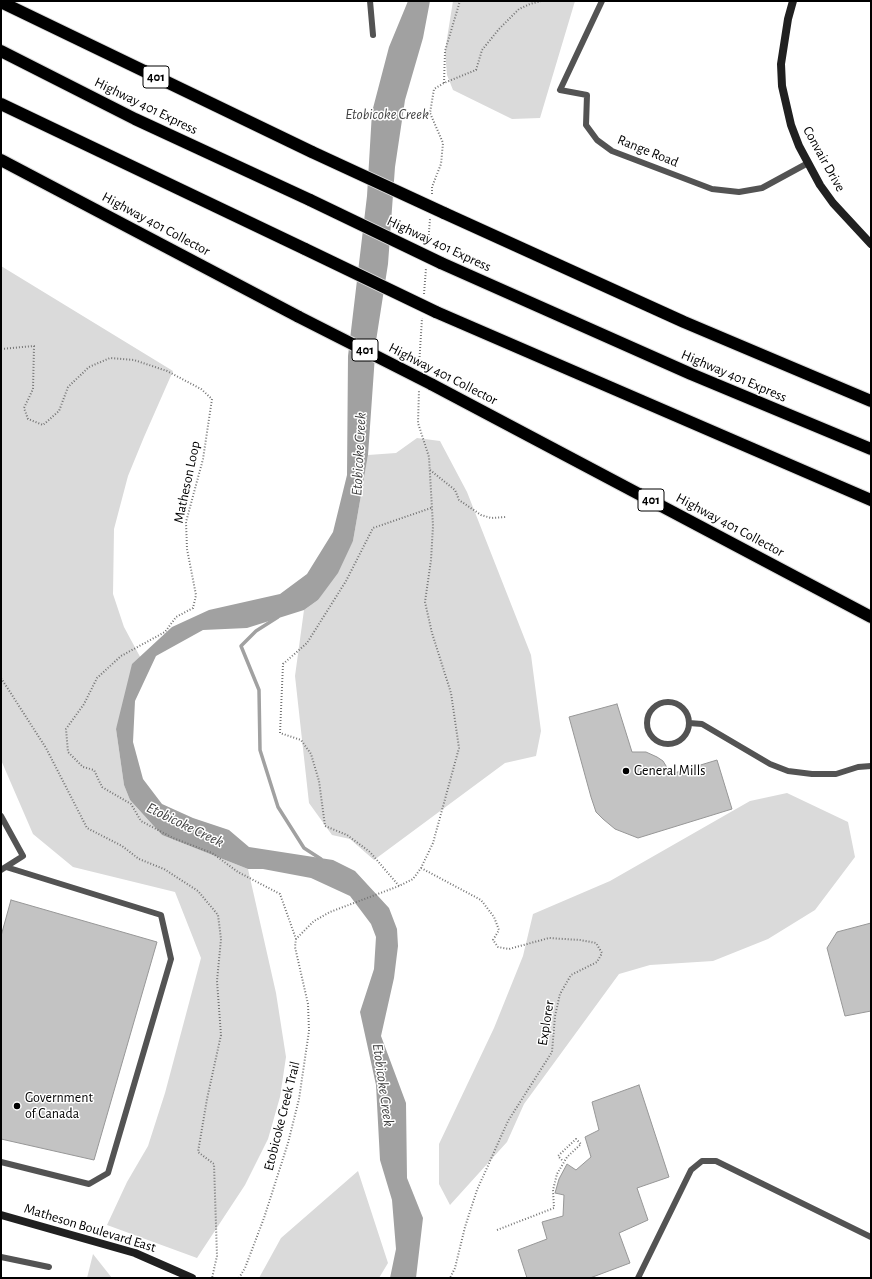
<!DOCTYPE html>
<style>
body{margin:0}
#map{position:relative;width:872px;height:1279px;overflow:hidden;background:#fff;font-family:"Alegreya Sans",sans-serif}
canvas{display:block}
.frame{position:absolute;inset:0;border:2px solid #000;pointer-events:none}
</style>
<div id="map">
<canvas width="872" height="1279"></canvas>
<div class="frame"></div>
</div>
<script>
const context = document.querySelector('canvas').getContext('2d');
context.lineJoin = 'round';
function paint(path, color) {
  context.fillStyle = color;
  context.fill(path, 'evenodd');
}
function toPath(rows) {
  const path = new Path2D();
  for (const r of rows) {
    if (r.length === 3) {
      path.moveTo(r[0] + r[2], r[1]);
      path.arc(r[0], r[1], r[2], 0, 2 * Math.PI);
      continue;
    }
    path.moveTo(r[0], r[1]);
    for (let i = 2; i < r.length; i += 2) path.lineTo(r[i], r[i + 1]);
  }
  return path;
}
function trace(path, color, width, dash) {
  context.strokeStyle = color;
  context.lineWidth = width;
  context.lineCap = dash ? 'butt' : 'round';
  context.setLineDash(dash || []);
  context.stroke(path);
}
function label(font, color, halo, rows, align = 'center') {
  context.font = font + ' "Alegreya Sans",sans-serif';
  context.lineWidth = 3;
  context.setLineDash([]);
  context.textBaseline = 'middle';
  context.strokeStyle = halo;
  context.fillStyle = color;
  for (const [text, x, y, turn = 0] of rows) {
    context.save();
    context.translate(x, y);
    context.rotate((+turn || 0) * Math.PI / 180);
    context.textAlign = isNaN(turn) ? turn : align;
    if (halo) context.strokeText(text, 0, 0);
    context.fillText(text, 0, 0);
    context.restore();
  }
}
const green = toPath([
 [453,1,575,1,540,118,512,119,453,90,447,75,445,51],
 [1,266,173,371,144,437,128,476,114,529,113,594,124,627,145,666,116,729,124,785,130,800,162,835,248,869,276,993,286,1057,280,1097,268,1139,245,1185,197,1258,107,1225,127,1182,148,1146,165,1093,201,958,175,892,73,867,33,834,1,760],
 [417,438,440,441,467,492,531,655,541,731,536,756,505,763,374,860,350,839,332,835,309,803,295,676,304,610,318,600,353,541,368,455,396,453],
 [787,793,848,822,855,857,815,910,768,939,713,961,650,965,619,974,524,1104,507,1142,450,1205,439,1184,439,1144,494,1028,523,956,533,914,610,881,750,801],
 [358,1171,388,1263,379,1278,259,1278,281,1238],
 [93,1254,112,1278,87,1278]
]);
const water = toPath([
 [408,1,430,1,423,38,405,100,395,167,388,264,376,341,368,455,353,541,338,573,318,600,304,610,247,628,203,630,156,656,135,701,133,742,143,779,162,804,193,818,229,830,249,847,333,860,355,871,389,908,397,929,398,946,394,978,381,1036,406,1103,407,1178,423,1218,416,1278,390,1278,396,1249,392,1200,380,1160,376,1085,360,1012,374,969,376,937,371,924,350,896,311,878,263,869,248,869,162,835,130,800,124,785,116,729,132,664,172,627,209,610,280,594,307,574,333,532,347,475,348,356,367,196,372,112,389,47]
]);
const stream = toPath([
 [278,617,256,631,241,646,259,690,260,750,278,807,304,848,321,859]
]);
const building = toPath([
 [617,704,632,752,646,752,657,757,663,761,671,774,717,760,732,809,638,838,615,829,603,819,596,812,591,797,569,717,617,704],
 [11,900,157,942,94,1160,1,1139,1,936,11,900],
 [871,923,871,1011,845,1016,827,948,837,932,871,923],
 [639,1085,669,1177,637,1188,648,1220,619,1233,630,1263,590,1278,527,1278,518,1250,547,1239,542,1222,563,1216,564,1195,555,1193,559,1179,567,1164,576,1170,591,1157,585,1137,599,1130,592,1102,639,1085]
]);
const path = toPath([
 [444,83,445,51,460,1],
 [432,194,432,187,441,164,443,143,430,113,434,89,444,83,476,70,482,50,499,29,519,9,530,4,541,1],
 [428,244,430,219],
 [424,294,426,268],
 [1,349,34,346,33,389,24,408,28,419,43,425,59,411,68,387,89,367,110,358,134,360,167,371,201,389,212,399,203,459,186,522,187,549,196,595,193,608,176,617,165,632,121,656,97,678,84,704,66,729,68,752,83,767,94,770,102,787,131,804,141,821,173,838,212,853,238,872,280,894,296,939],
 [419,366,422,318],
 [430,470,455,490,459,500,481,515,491,518,506,517],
 [1,678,46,748,87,828,122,846,139,859,164,869,198,891,218,915,221,939,217,981,221,1035,207,1099,198,1152,214,1164,217,1256,212,1278],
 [421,868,481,900,494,917,499,930,493,940,498,947,509,949,549,938,580,940,596,943,602,953,597,962,571,975,560,994,555,1016,552,1052,508,1121,477,1190,465,1227,455,1268,450,1278],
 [399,886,370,852,347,835,325,826,319,781,311,754,301,740,280,733,283,664,307,643,346,581,373,528,431,508],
 [497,1230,554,1208,553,1190,557,1174,567,1157,581,1144,576,1139,558,1156,563,1161],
 [239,1278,245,1268,264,1218,288,1143,299,1099,309,1031,308,1004,295,947,296,939,314,921,330,912,399,886,413,879,421,868,433,843,459,748,451,693,432,633,425,602,431,560,433,526,429,457,418,423,419,390]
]);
const lane = toPath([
 [370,1,373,35],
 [602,1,560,90,587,95,586,125,597,140,612,151,712,189,739,192,762,188,808,163],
 [668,723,21],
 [689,723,702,724,770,764,788,771,812,774,836,774,858,767,871,766],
 [1,816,23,856,1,870],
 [1,1162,89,1184,108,1173,171,959,161,915,6,867],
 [1,1257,49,1267],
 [638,1278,691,1170,702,1161,716,1161,871,1237]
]);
const secondary = toPath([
 [793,1,788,19,781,64,782,86,791,125,799,146,820,185,833,203,871,244],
 [1,1215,135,1253,192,1278]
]);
const highway = toPath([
 [1,2,312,152],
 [1,51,135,119,310,200],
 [1,104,305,249],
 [1,160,299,317],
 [444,213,684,322,871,401],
 [441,263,691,374,871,449],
 [436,312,871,500],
 [431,384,871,617]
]);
const highwayBridge = toPath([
 [312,152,444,213],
 [310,200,441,263],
 [305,249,436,312],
 [299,317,431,384]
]);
const markers = [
 [626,771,4,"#000"],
 [17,1106,4,"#000"]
];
const shields = [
 [156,77,26],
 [365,350,26],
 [651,500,26]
];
const shieldNames = [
 ["401",156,77],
 ["401",365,350],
 ["401",651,500]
];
const streetNames = [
 ["Highway 401 Express",146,106,26],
 ["Range Road",648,151,22],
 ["Convair Drive",824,159,61],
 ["Highway 401 Collector",156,224,28],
 ["Highway 401 Express",439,244,25],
 ["Highway 401 Collector",443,374,27],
 ["Highway 401 Express",734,376,23],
 ["Matheson Loop",187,482,-78],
 ["Highway 401 Collector",730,525,28],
 ["Explorer",546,1023,-81],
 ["Etobicoke Creek Trail",282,1116,-76],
 ["Matheson Boulevard East",90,1228,17]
];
const poiNames = [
 ["General Mills",634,771],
 ["Government",25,1098],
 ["of Canada",25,1114]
];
const waterNames = [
 ["Etobicoke Creek",387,114],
 ["Etobicoke Creek",359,454,-87],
 ["Etobicoke Creek",185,825,26],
 ["Etobicoke Creek",383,1085,82]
];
paint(green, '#dadada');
paint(water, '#a1a1a1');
trace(stream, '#a1a1a1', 3.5);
paint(building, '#c3c3c3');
trace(building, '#979797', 1);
trace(highway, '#dbdbdb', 14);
trace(path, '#757575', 2, [1, 2]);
trace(lane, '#535353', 6);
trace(secondary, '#202020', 8);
trace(highway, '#000', 12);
trace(highwayBridge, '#dbdbdb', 14, []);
trace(highwayBridge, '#000', 12);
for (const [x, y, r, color] of markers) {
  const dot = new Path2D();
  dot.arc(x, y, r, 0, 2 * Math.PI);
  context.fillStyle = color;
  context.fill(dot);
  trace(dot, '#fff', 1.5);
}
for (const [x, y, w] of shields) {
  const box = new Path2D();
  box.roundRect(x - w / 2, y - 11, w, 22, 3);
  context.fillStyle = '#fff';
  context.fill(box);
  trace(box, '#000', 1);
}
label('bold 13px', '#000', null, shieldNames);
label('14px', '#000', '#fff', streetNames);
label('14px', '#000', '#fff', poiNames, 'left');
label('italic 15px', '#424242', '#fff', waterNames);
</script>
